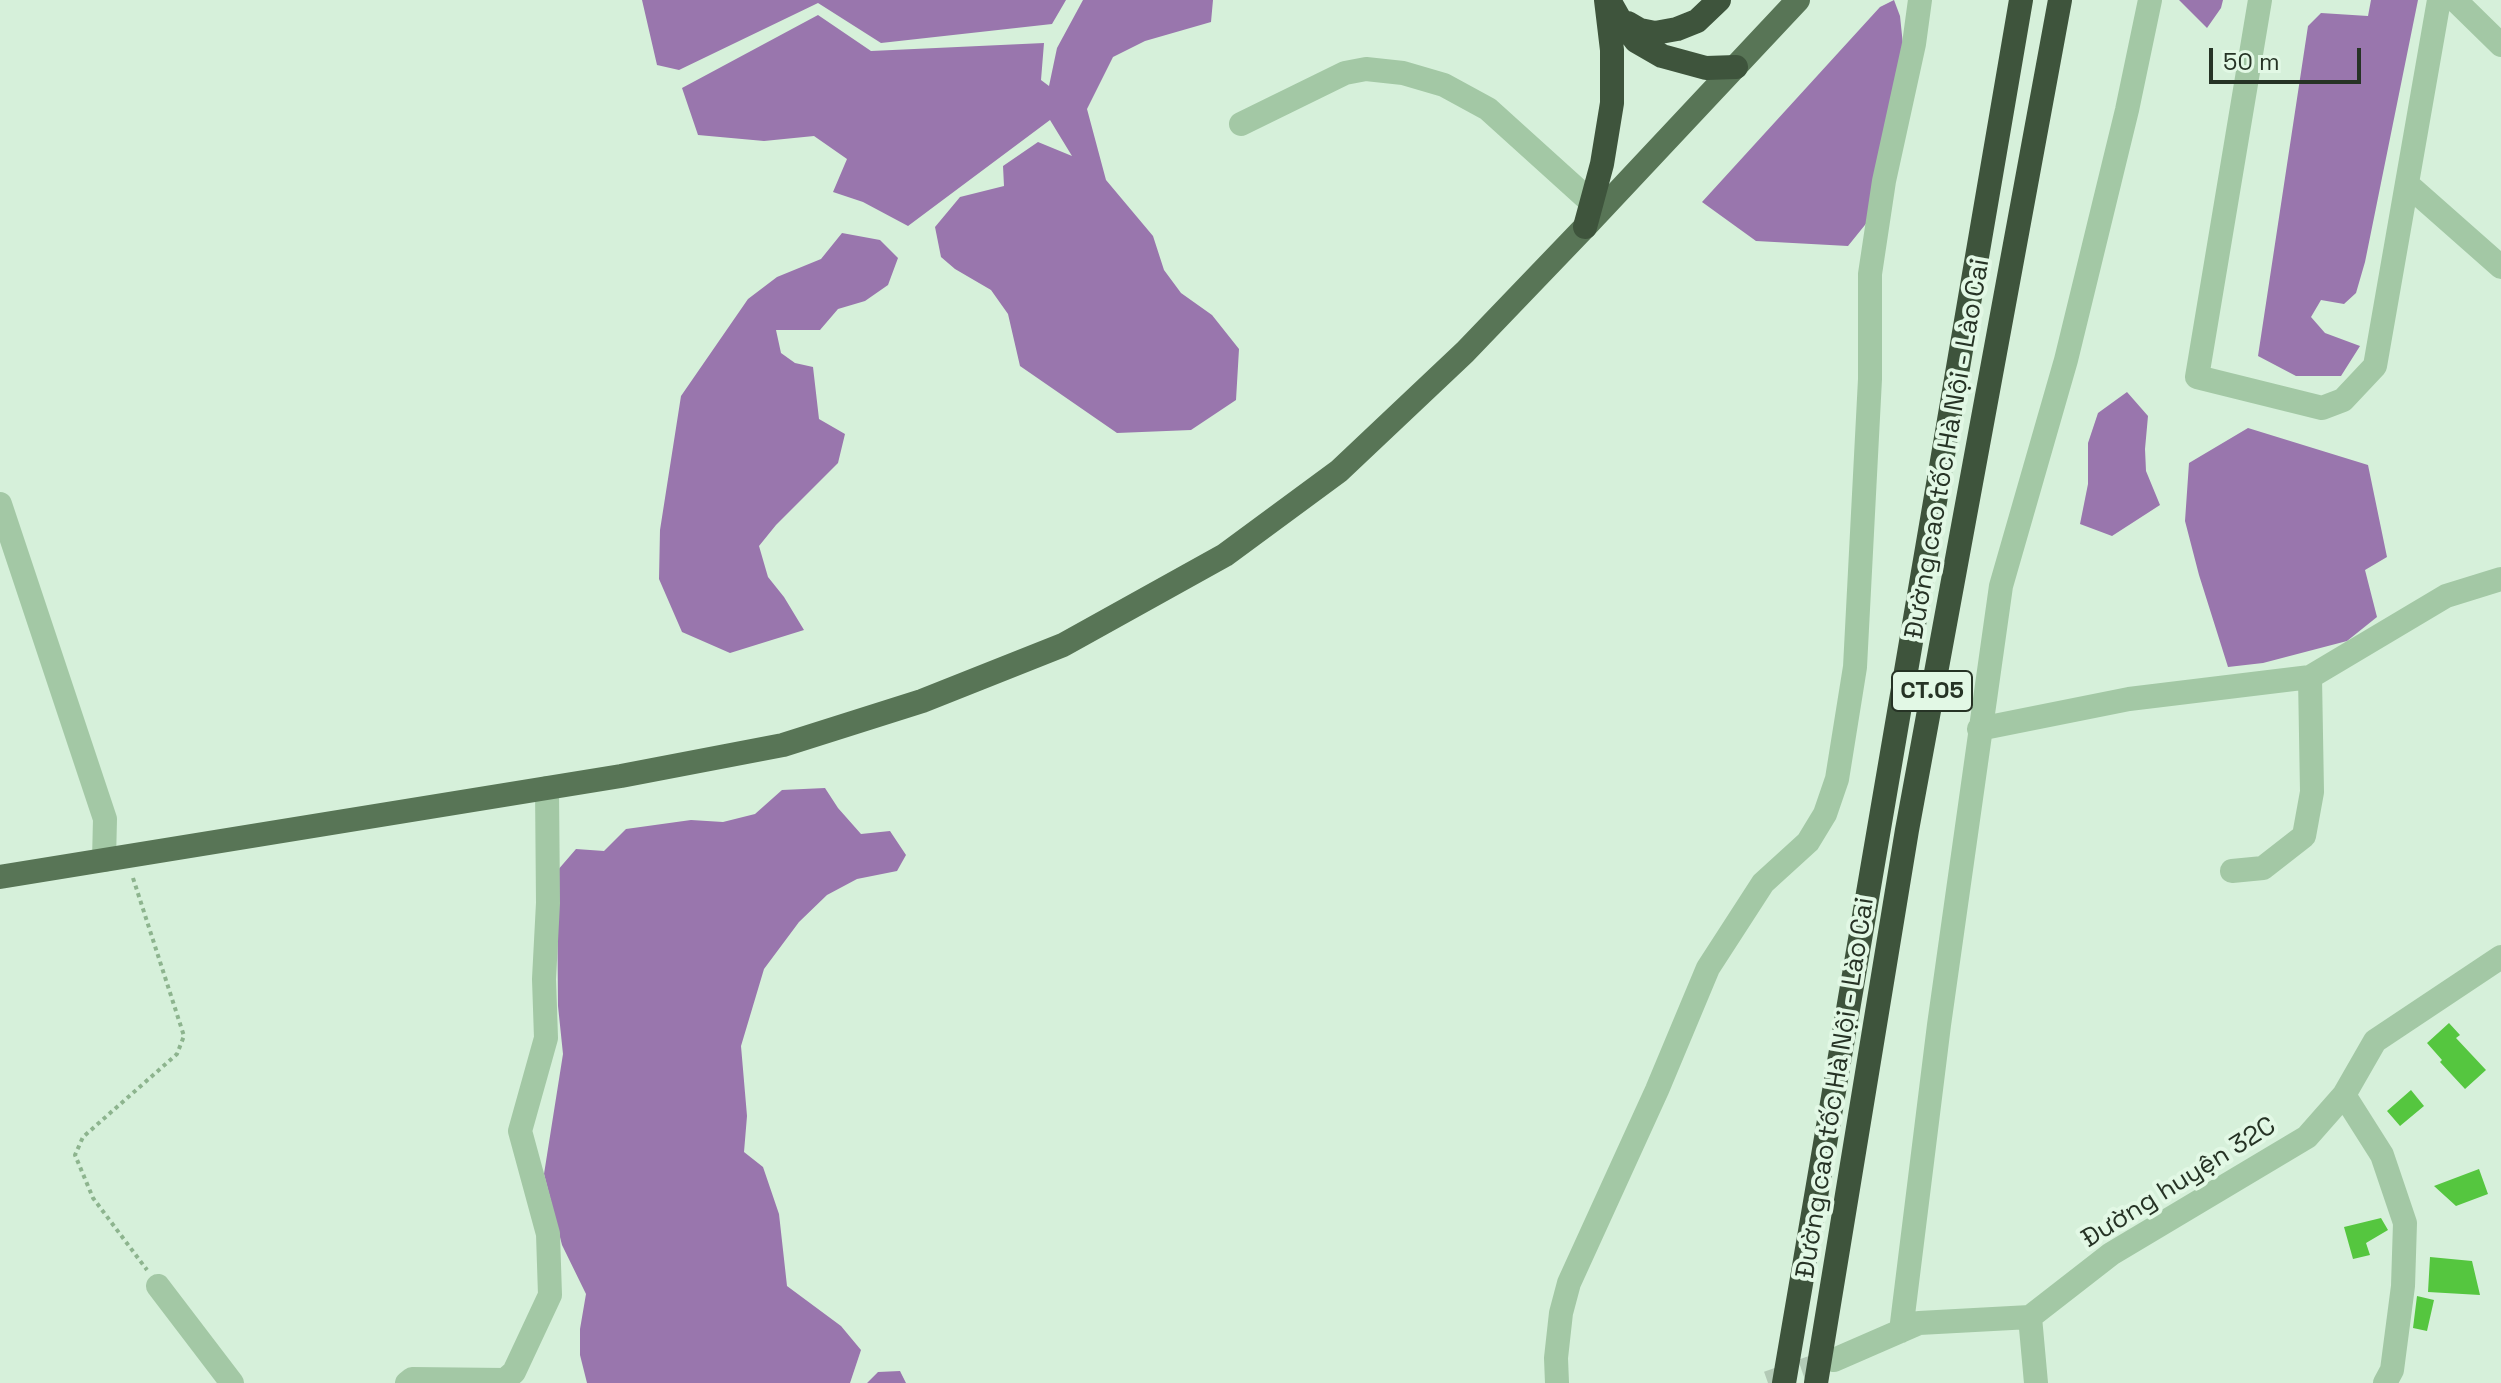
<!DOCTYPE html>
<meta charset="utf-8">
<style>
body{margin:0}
#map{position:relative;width:2501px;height:1383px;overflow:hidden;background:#d6f0da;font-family:"Space Grotesk",sans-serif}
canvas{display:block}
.scale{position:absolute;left:2209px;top:48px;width:152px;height:36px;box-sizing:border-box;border:4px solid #263325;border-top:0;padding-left:10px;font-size:24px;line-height:28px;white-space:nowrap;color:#263325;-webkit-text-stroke:6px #e2f8e5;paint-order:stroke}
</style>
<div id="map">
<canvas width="2501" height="1383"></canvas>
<div class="scale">50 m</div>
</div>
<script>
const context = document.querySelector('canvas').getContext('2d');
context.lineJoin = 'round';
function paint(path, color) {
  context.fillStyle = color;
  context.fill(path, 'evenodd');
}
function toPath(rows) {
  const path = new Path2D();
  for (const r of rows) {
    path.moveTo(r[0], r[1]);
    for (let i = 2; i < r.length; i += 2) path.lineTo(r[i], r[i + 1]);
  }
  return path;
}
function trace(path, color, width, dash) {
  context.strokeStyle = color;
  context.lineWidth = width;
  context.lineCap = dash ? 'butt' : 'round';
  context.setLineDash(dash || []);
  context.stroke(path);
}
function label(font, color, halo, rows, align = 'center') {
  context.font = font + ' "Space Grotesk",sans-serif';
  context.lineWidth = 8;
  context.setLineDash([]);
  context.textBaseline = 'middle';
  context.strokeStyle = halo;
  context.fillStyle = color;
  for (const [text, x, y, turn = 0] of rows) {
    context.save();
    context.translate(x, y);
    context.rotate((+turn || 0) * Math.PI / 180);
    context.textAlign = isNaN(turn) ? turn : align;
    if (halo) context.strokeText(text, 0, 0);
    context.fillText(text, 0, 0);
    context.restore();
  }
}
const water = toPath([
 [642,0,1066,0,1052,24,881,43,818,3,679,70,657,65],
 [1083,0,1213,0,1211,22,1145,41,1113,57,1087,109,1106,180,1153,236,1164,270,1181,293,1212,315,1239,349,1236,400,1191,430,1117,433,1020,366,1008,314,991,290,955,269,941,257,935,227,960,197,1004,186,1003,166,1038,142,1072,156,1050,120,908,226,863,202,833,192,847,159,814,136,764,141,698,135,682,88,818,15,871,51,1044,43,1041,80,1049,86,1057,48],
 [1894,0,1900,16,1903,45,1873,215,1848,246,1756,241,1702,202,1880,7],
 [2179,0,2223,0,2221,8,2207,28],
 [2371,0,2418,0,2365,262,2356,293,2344,304,2321,300,2311,317,2325,333,2360,346,2341,376,2296,376,2258,356,2308,26,2321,13,2368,16],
 [842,233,880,240,898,258,888,285,865,301,838,309,820,330,776,330,781,353,795,363,813,367,819,419,845,434,838,463,776,525,759,546,768,577,784,597,804,630,730,653,682,632,659,579,660,530,681,396,748,299,777,277,821,259],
 [2127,392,2148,416,2145,449,2146,471,2160,505,2112,536,2080,524,2088,484,2088,443,2098,413],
 [2248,428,2368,465,2387,557,2365,570,2377,617,2347,641,2263,663,2228,667,2199,575,2185,521,2189,463],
 [825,788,838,808,861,834,890,831,906,855,897,871,857,879,827,895,799,922,764,969,741,1046,747,1116,744,1152,763,1167,779,1214,787,1286,841,1326,861,1350,850,1383,587,1383,580,1355,580,1329,586,1294,562,1245,544,1174,563,1054,558,1006,557,871,576,849,604,851,626,829,691,820,723,822,755,814,782,790],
 [900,1371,906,1383,867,1383,878,1372]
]);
const building = toPath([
 [2449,1023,2460,1035,2456,1038,2486,1070,2465,1089,2440,1062,2442,1060,2427,1043],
 [2411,1090,2424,1106,2400,1126,2387,1111],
 [2479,1169,2488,1194,2456,1206,2434,1186],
 [2381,1218,2388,1230,2366,1243,2370,1255,2353,1259,2344,1227],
 [2430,1257,2472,1261,2480,1295,2428,1292],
 [2417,1296,2434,1300,2427,1331,2413,1328]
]);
const minorTunnel = toPath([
 [1768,1383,1834,1360]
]);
const path = toPath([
 [133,878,184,1036,177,1054,83,1137,75,1155,93,1198,147,1270]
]);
const minor = toPath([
 [2260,0,2197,377,2322,408,2343,400,2375,366,2439,0],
 [2455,0,2501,45],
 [1241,124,1345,73,1366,69,1403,73,1444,85,1488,109,1592,203],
 [2407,184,2501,267],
 [0,504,105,819,104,860],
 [1979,729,2129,699,2310,677,2446,596,2501,579],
 [2232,871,2263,868,2304,836,2312,792,2310,677],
 [2344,1095,2382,1155,2405,1223,2403,1286,2392,1370,2385,1383],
 [158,1286,232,1383],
 [2030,1317,2036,1383],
 [1901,1331,1939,1025,2001,586,2066,360,2127,110,2150,0],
 [1834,1360,1919,1323,2030,1317,2111,1254,2307,1137,2344,1095,2375,1041,2501,957],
 [407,1383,412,1379,505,1380,514,1372,550,1295,548,1234,520,1131,546,1038,544,979,548,903,547,788],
 [1557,1383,1556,1358,1561,1313,1569,1283,1657,1090,1708,968,1763,883,1808,842,1825,814,1837,779,1855,667,1870,379,1870,274,1884,181,1914,44,1920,0]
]);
const major = toPath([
 [0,877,621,776,783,745,922,701,1063,645,1225,555,1339,471,1465,352,1585,227,1798,0]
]);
const highway = toPath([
 [1610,2,1619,18,1636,41,1662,56,1706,68,1736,67],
 [1628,23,1640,30,1655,33,1677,29,1697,21,1719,0],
 [1585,227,1602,164,1612,103,1612,50,1606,0],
 [1784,1383,2021,0],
 [1816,1383,1907,830,2060,0]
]);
const shields = [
 [1932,691,80]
];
const shieldNames = [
 ["CT.05",1932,691]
];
const streetNames = [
 ["Đường cao tốc Hà Nội - Lào Cai",1948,449,-80],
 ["Đường cao tốc Hà Nội - Lào Cai",1836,1088,-81],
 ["Đường huyện 32C",2179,1183,-32]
];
paint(water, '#9976ad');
paint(building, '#55c63f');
trace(minorTunnel, '#b3cab6', 24, [24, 12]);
trace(path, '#8db48e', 4, [4, 4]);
trace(minor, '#a3c8a5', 24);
trace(major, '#587556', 24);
trace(highway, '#3e543c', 24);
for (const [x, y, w] of shields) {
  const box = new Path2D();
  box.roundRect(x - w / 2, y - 20, w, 40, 6);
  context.fillStyle = '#e2f8e5';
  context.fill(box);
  trace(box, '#263325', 2);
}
label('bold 24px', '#263325', null, shieldNames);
label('26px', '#263325', '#e2f8e5', streetNames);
</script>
